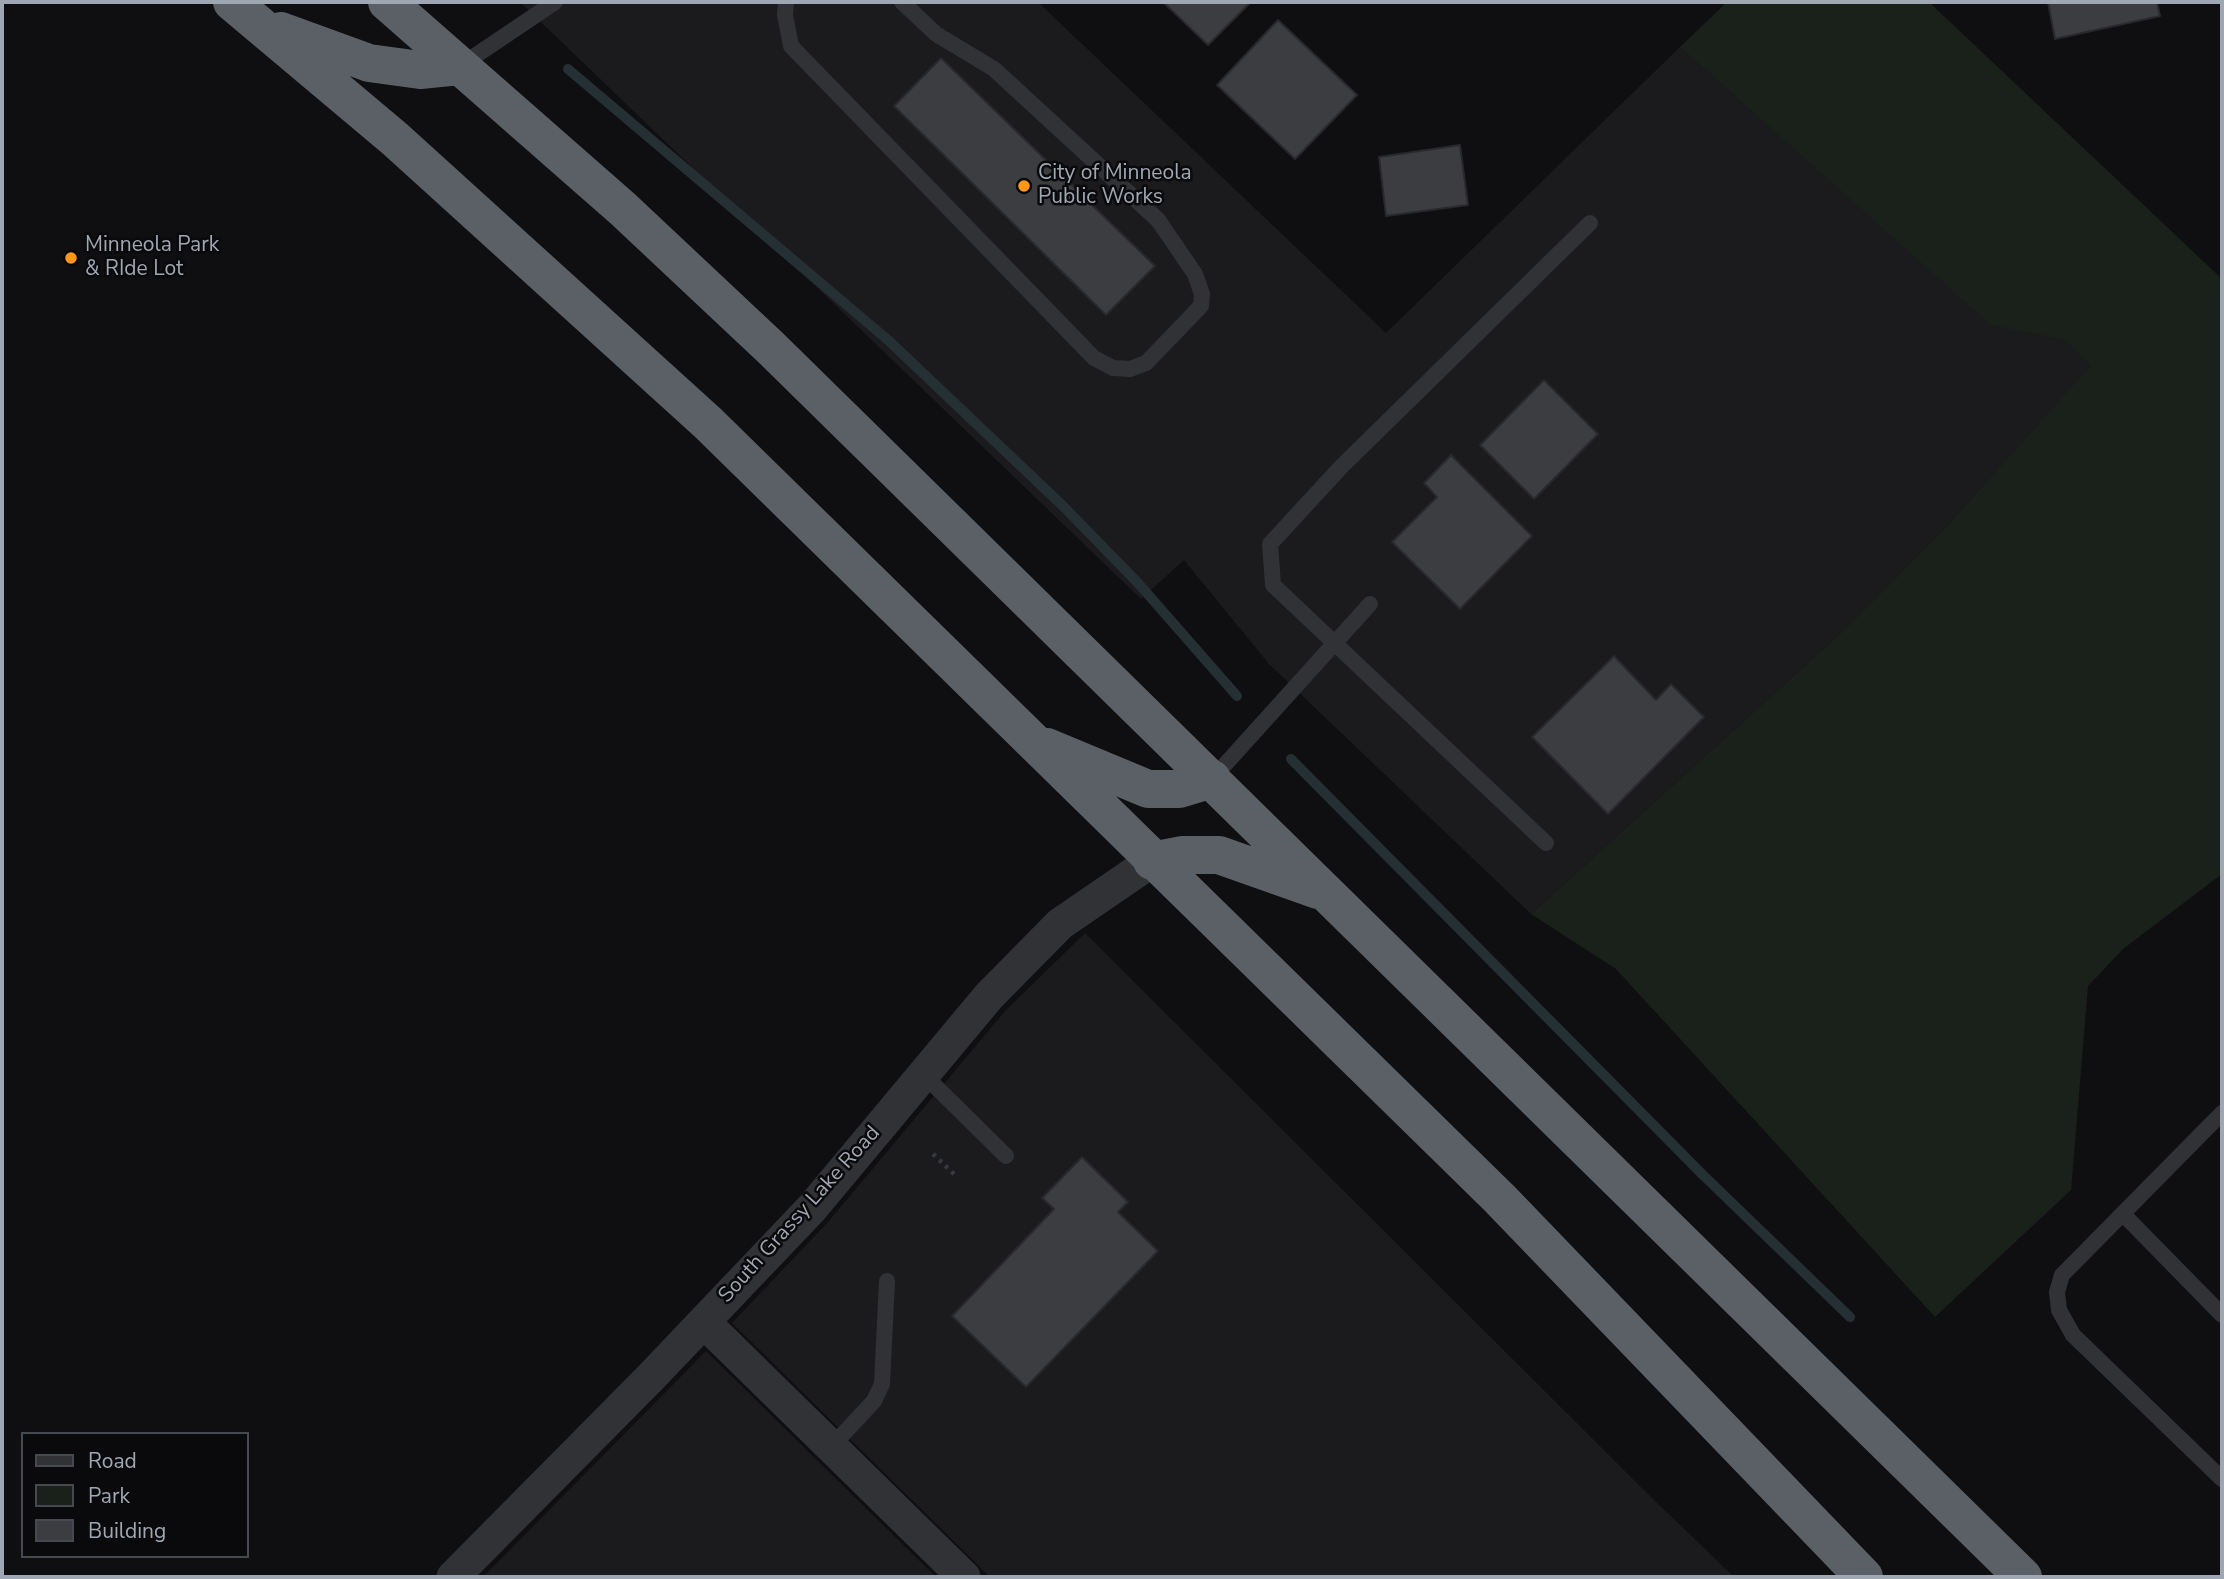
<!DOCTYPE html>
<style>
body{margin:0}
#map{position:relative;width:2224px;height:1579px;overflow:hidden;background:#0f0f11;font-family:"Nunito Sans",sans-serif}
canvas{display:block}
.frame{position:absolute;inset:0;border:4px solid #9fa7b3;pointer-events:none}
.legend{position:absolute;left:21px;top:1432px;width:228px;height:126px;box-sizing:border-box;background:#0a0a0c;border:2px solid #46494f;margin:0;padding:9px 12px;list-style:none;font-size:21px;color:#9fa7b3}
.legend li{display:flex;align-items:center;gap:14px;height:35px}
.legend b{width:35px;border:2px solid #46494f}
</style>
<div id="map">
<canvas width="2224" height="1579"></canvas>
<div class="frame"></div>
<ul class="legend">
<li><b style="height:9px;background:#303236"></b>Road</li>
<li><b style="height:19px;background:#19211a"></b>Park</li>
<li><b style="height:19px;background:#3b3d41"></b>Building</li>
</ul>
</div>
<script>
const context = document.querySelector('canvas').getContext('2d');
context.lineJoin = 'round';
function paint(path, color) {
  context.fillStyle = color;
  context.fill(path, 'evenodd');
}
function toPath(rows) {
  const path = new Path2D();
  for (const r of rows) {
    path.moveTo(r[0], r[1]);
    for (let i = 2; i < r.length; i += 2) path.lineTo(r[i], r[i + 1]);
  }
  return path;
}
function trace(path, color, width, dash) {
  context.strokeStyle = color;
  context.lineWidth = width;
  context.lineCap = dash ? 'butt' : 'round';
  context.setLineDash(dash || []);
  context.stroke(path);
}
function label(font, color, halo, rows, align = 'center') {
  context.font = font + ' "Nunito Sans",sans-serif';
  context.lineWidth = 5;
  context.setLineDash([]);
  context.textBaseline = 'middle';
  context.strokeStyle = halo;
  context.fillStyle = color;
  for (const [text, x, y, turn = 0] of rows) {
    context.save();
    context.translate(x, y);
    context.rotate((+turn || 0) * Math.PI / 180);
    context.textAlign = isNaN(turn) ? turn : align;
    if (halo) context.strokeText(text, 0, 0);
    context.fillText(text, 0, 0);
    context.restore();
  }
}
const built = toPath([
 [520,2,1038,2,1386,333,1680,47,1991,324,2064,340,2092,366,1946,527,1844,630,1531,914,1269,664,1184,560,1141,599],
 [1085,933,1653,1499,1734,1577,990,1577,732,1323,828,1222,1005,1011],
 [706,1351,936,1577,483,1577]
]);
const green = toPath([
 [1727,2,1929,2,2222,279,2222,874,2123,949,2088,986,2071,1190,1935,1317,1616,969,1531,914,1844,630,1946,527,2091,366,2064,340,1991,325,1680,47]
]);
const stream = toPath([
 [568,69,888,340,1063,506,1138,583,1237,696],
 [1291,759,1703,1175,1850,1317]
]);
const building = toPath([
 [1163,2,1251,2,1208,45,1163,2],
 [2048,2,2157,2,2160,16,2055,39,2048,2],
 [1278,20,1357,95,1295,159,1217,85,1278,20],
 [941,58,1155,266,1106,315,894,106,941,58],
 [1460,145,1468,205,1386,216,1379,157,1460,145],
 [1544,380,1598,434,1534,499,1480,445,1544,380],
 [1451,455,1532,536,1460,609,1392,542,1437,497,1424,483,1451,455],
 [1614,656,1656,700,1671,684,1704,717,1608,814,1532,737,1614,656],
 [1082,1157,1128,1202,1118,1212,1158,1251,1026,1387,952,1316,1054,1209,1042,1198,1082,1157]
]);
const path = toPath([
 [933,1154,956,1176]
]);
const lane = toPath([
 [786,2,785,15,791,46,1094,358,1113,368,1130,369,1146,363,1201,306,1202,294,1195,274,1158,220,994,69,936,34,902,2],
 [460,66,555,2],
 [1212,779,1370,604],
 [1546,843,1273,585,1270,544,1341,467,1590,223],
 [924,1075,1006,1156],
 [2222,1113,2062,1275,2057,1292,2059,1310,2073,1335,2222,1479],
 [2123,1214,2222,1315],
 [831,1447,874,1401,882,1384,887,1281]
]);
const street = toPath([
 [704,1322,964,1577],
 [453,1577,652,1376,812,1208,989,996,1060,924,1152,861]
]);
const highway = toPath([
 [232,2,395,139,708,423,1500,1199,1864,1577],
 [387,2,623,209,771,348,2023,1577],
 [281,31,369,63,420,70,460,66],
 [1047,747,1148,789,1179,789,1212,779],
 [1152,861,1183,855,1219,855,1318,890]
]);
const markers = [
 [1024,186,7,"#ff9819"],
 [71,258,7,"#ff9819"]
];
const poiNames = [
 ["City of Minneola",1038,174],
 ["Public Works",1038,198],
 ["Minneola Park",85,246],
 ["& RIde Lot",85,270]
];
const streetNames = [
 ["South Grassy Lake Road",800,1215,-48]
];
paint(built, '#1b1b1e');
paint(green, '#19211a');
trace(stream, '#253035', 10);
paint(building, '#3b3d41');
trace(building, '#29292d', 2);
trace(path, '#36393d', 4.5, [3.5, 5]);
trace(lane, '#303236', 16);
trace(street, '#303236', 33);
trace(highway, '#5b6067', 38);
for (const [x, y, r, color] of markers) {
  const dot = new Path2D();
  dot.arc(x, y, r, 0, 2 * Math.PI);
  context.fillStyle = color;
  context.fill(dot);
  trace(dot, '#0a0a0c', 2.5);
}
label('21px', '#9fa7b3', '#0a0a0c', poiNames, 'left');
label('21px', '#9fa7b3', '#0a0a0c', streetNames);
</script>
